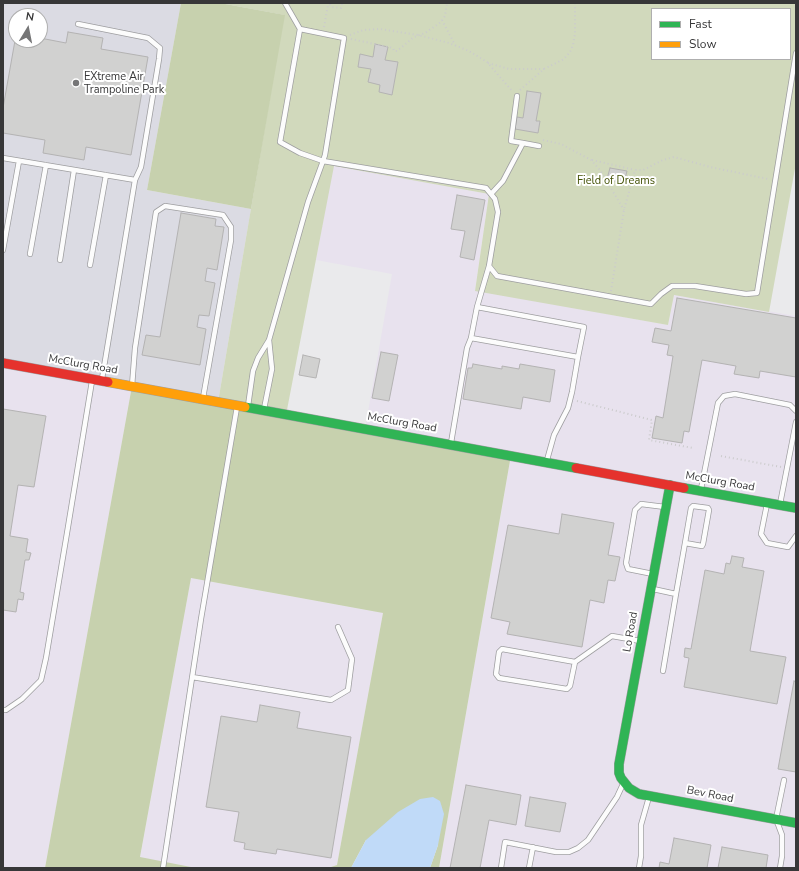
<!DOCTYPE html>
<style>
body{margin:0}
#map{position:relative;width:799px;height:871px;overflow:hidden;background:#eaeaec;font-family:"Nunito Sans",sans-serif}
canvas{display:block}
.frame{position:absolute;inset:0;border:4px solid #373738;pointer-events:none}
.legend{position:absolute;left:651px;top:8px;width:140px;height:52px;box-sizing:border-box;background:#fff;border:1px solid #afafaf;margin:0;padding:5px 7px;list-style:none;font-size:12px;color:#373738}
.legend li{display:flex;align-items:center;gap:8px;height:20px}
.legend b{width:20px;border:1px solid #afafaf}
.north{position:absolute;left:8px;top:8px;width:40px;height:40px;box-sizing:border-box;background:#fff;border:1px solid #afafaf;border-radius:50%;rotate:10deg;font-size:11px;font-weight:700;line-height:16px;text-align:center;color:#373738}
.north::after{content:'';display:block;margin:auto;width:14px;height:18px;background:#767677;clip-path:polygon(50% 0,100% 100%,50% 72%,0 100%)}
</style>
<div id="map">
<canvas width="799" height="871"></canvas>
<div class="frame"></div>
<ul class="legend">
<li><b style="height:5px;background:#30b455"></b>Fast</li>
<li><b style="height:5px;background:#ff9f0a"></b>Slow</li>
</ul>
<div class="north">N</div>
</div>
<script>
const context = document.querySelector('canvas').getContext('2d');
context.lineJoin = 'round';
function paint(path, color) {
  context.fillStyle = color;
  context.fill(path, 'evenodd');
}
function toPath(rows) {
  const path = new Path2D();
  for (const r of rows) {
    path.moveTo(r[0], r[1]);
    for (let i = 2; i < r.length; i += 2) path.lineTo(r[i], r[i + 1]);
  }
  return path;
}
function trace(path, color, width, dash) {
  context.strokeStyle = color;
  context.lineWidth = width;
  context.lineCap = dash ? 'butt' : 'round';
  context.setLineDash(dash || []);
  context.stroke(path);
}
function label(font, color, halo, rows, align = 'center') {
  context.font = font + ' "Nunito Sans",sans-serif';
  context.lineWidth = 4;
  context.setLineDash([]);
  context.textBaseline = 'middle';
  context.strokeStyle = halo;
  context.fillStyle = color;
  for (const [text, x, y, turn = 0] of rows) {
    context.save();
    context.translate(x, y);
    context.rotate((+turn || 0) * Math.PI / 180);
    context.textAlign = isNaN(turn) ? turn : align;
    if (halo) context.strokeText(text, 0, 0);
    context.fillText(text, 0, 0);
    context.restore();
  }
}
const built = toPath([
 [3,3,181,3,147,190,251,209,218,402,3,363],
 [16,16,40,16,40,40,16,40]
]);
const industrial = toPath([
 [333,165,489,194,475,290,668,325,674,295,796,316,796,868,439,868,511,456,365,429,392,274,316,260],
 [3,363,132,386,45,868,3,868],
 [191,578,383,613,337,865,328,868,196,868,140,858]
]);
const green = toPath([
 [220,3,796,3,796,163,769,312,674,295,668,325,475,291,489,194,334,166,286,415,218,402,284,15],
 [652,9,790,9,790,59,652,59]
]);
const forest = toPath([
 [181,3,220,3,285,15,251,209,147,190],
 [132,386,511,455,439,868,430,868,438,845,366,840,351,868,328,868,337,865,383,613,191,578,140,857,196,868,45,868]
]);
const water = toPath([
 [433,797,440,801,444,814,438,845,430,868,351,868,366,840,398,812,420,799]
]);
const building = toPath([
 [68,32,103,38,101,49,148,57,131,155,86,147,84,160,43,153,45,140,3,133,3,108,16,35,16,40,40,40,40,38,66,43,68,32],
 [375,44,388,47,385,60,398,62,392,95,379,92,380,85,368,82,371,69,358,67,360,54,373,57,375,44],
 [527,91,541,93,536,121,540,121,538,133,515,129,517,117,523,118,527,91],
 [610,168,627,171,624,183,607,179,610,168],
 [457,195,485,200,474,260,460,257,465,231,451,229,457,195],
 [181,213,216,219,215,226,224,227,217,270,207,268,205,281,215,283,209,316,199,315,197,327,206,329,200,365,142,355,146,335,160,337,181,213],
 [677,298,796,318,796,377,760,371,759,378,734,374,736,366,702,360,689,432,684,431,682,443,652,438,656,416,663,418,673,356,667,355,669,345,652,342,655,328,671,331,677,298],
 [381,352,398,355,389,401,372,398,381,352],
 [303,355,320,359,316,378,299,375,303,355],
 [473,364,502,369,502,366,519,369,520,364,555,370,550,402,523,397,521,409,463,399,468,368,472,368,473,364],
 [3,409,46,416,34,487,18,485,10,536,28,539,26,552,31,553,29,560,25,560,20,592,24,593,23,600,18,599,16,612,3,610,3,409],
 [562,514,614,523,608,555,620,557,615,581,608,580,604,603,590,600,582,647,507,634,510,622,491,618,508,525,559,534,562,514],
 [732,556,744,558,742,567,764,571,750,651,786,657,777,704,684,687,689,658,684,657,685,648,691,649,705,570,724,574,726,563,730,564,732,556],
 [794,681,796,682,796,772,778,769,794,681],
 [260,705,300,712,297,728,351,737,331,858,277,849,276,854,244,849,245,843,234,841,239,812,206,807,221,716,257,722,260,705],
 [466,785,521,795,516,825,489,820,480,868,450,868,466,785],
 [530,797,566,803,560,832,525,826,530,797],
 [674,838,711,845,707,868,659,868,660,862,669,864,674,838],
 [722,847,768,855,766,868,718,868,722,847]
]);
const path = toPath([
 [330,4,332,7,341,8,342,4],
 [442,20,455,45],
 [324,27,328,5,331,3],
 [350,35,363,30,380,29,418,35,449,43,469,51,487,62,513,92],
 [351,39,393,48,394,51,397,51,414,37,425,33,441,22,445,16,447,3],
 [488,63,509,69,544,69],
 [520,90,544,69,564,59,570,52,573,45,575,34,575,3],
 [543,140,561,144,591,160,600,170,624,210],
 [592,160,635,170],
 [611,291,624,210,635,170,643,170,663,160,674,157,710,167,768,179],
 [577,401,652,420,649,440,693,448],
 [721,456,781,467]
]);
const lane = toPath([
 [285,3,300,29],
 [78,24,148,38,160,48,159,59,141,167,135,180],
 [517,96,511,141,523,143],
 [3,158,135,180,102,379],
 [491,194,503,181,523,143,539,146],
 [3,250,19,161],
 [30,254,46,165],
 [60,260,74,170],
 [90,265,106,175],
 [477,307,489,266],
 [471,338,477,307,584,327,578,357],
 [132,386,135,348,156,212,165,206,223,215,231,227,231,240,203,398],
 [248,406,253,371,258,358,269,340,308,202,323,161,325,155,344,38,300,29,280,142,300,153,323,161,486,188,495,199,498,212,489,266,497,276,651,304,661,294,672,286,695,286,746,294,757,293,796,53],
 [264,409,272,369,269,340],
 [451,443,467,348,471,338,578,357,572,392,568,408,554,435,547,460],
 [701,489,718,403,724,396,735,394,790,405,796,411],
 [767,504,761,534,767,543,788,547,796,536],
 [780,504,796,422],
 [653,574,628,569,626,563,635,510,641,504,665,507],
 [653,589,676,594],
 [575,662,570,686,567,689,499,678,496,674,499,652,502,649,575,662,612,636,640,641],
 [663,671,676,594,685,543,691,508,693,506,708,508,709,510,703,544,702,546,685,543],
 [192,677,331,700,348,690,352,659,338,627],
 [3,710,6,710,22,699,41,680,46,658,67,533,92,381],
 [163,868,201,619,237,407],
 [501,868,505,842,556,852,569,852,578,848,588,840,617,797,623,784],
 [529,868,533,847],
 [639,868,641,856,641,825,649,797],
 [780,868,782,856,782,835,776,819,784,780]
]);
const fast = toPath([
 [245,407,576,468],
 [670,485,619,764,619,773,621,778,629,788,639,794,796,823],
 [684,488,796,508]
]);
const slow = toPath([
 [108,382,245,407]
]);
const jam = toPath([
 [3,363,108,382],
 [576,468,684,488]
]);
const markers = [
 [76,83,4,"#767677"]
];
const poiNames = [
 ["EXtreme Air",84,77],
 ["Trampoline Park",84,90]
];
const parkNames = [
 ["Field of Dreams",616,181]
];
const streetNames = [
 ["McClurg Road",83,365,10],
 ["McClurg Road",402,423,10],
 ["McClurg Road",720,482,10],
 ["Lo Road",631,632,-80],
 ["Bev Road",710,795,11]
];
paint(built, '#dbdbe3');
paint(industrial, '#e8e2ee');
paint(green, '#d1d9bc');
paint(forest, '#c7d1ae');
paint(water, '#c0daf8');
paint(building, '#d1d1d0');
trace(building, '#b4b3b3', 1);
trace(lane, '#9e9ea0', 6);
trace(fast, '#9e9ea0', 10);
trace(slow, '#9e9ea0', 10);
trace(jam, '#9e9ea0', 10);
trace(path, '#cbcbcc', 2, [1, 3]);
trace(lane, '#fcfcfc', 4.5);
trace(fast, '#30b455', 9);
trace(slow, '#ff9f0a', 9);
trace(jam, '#e5322d', 9);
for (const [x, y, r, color] of markers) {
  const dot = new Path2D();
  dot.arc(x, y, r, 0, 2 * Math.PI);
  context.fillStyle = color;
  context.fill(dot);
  trace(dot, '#fff', 1.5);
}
label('11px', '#373738', '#fff', poiNames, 'left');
label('11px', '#435105', '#fff', parkNames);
label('11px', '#373738', '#fff', streetNames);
</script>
